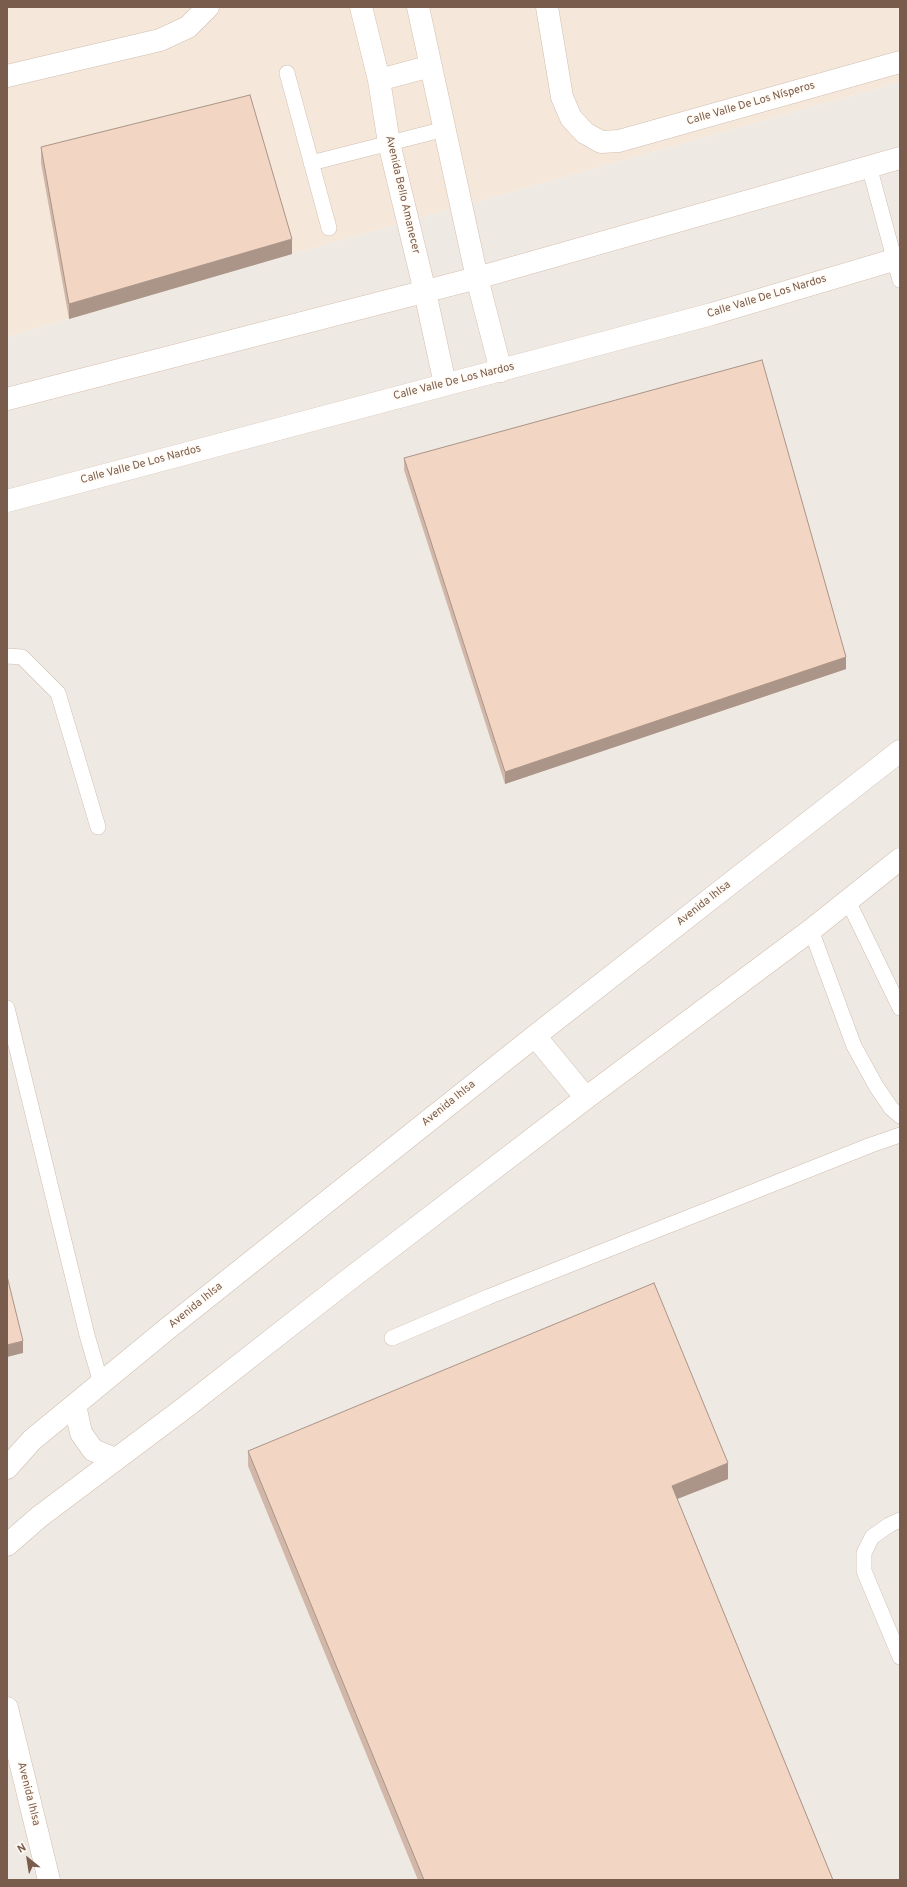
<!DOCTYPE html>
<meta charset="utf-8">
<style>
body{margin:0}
#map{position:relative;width:907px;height:1887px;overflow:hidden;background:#fdf6ec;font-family:Overpass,sans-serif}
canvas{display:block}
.frame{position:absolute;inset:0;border:8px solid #7a5c4d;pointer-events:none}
.north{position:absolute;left:8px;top:1839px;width:40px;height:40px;-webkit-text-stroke:3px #fffaf3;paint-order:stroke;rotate:330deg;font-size:11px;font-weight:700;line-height:16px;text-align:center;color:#7a5c4d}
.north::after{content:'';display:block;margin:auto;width:14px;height:18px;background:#7a5c4d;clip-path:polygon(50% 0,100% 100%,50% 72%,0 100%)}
</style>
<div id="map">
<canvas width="907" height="1887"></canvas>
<div class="frame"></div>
<div class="north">N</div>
</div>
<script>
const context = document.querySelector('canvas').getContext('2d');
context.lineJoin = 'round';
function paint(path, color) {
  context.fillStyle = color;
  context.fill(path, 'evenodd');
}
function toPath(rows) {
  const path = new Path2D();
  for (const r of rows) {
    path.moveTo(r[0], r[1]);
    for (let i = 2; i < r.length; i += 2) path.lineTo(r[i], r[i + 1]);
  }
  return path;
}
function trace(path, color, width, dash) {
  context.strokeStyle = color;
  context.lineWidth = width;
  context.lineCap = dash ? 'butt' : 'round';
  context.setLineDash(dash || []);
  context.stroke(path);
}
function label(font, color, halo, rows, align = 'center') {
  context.font = font + ' Overpass,sans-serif';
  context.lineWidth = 3;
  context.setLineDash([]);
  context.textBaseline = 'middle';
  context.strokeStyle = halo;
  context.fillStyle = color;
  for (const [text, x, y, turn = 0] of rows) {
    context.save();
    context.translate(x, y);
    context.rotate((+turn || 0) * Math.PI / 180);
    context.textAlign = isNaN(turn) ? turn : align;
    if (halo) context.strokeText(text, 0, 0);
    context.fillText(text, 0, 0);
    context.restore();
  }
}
const residential = toPath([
 [7,7,900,7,900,82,292,254,7,337]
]);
const industrial = toPath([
 [900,82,900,1880,7,1880,7,337,292,254]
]);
const lane = toPath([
 [287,73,329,228],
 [311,163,445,129],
 [869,166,900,280],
 [7,656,22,657,58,693,98,827],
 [848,901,900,1008],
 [811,930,854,1046,876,1086,891,1108,900,1116],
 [7,1008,87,1335,101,1383],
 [392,1338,488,1297,871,1145,900,1135],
 [900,1520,889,1525,872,1537,864,1553,864,1571,900,1657]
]);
const street = toPath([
 [547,7,562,97,571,118,585,133,601,142,619,141,900,62],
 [7,76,160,40,188,27,208,7],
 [535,1036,586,1098],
 [75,1405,81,1433,93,1450,115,1459],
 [7,1468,32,1440,167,1329,535,1036,900,751],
 [7,1545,39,1517,187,1406,343,1284,586,1098,811,930,900,859],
 [7,1708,49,1880]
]);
const secondary = toPath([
 [361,7,379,80,389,143,425,292,445,384],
 [418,7,477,278,501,371],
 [379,80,431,66],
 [7,399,477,278,900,158],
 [7,501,712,314,900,258]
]);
const wall = toPath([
 [41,147,292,254,69,319,41,163],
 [404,458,846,669,505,784,404,470],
 [248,1451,728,1479,677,1499,833,1880,418,1880,248,1466]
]);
const shadedWall = toPath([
 [292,239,292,254,69,319,69,304],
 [846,657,846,669,505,784,505,772],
 [23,1341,23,1353,7,1357,7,1345],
 [728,1463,728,1479,672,1501,672,1486]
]);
const building = toPath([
 [250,95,292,239,69,304,41,147,250,95],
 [762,360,846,657,505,772,404,458,762,360],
 [7,1276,23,1341,7,1345,7,1276],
 [654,1283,728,1463,672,1486,833,1880,424,1880,248,1451,654,1283]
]);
const streetNames = [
 ["Calle Valle De Los Nísperos",751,104,-16],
 ["Avenida Bello Amanecer",402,195,77],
 ["Calle Valle De Los Nardos",767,297,-17],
 ["Calle Valle De Los Nardos",454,382,-14],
 ["Calle Valle De Los Nardos",141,465,-15],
 ["Avenida Ihlsa",704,904,-38],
 ["Avenida Ihlsa",449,1104,-39],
 ["Avenida Ihlsa",196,1306,-39],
 ["Avenida Ihlsa",28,1794,76]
];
paint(residential, '#f5e8da');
paint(industrial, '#efe9e4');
trace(lane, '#d1beb0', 16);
trace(street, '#d1beb0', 23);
trace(secondary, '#d6c0b0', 23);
trace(lane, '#fff', 15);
trace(street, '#fff', 22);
trace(secondary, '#fff', 22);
paint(wall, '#d1b7a8');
paint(shadedWall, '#aa9588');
paint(building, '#f3d5c3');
trace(building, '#aa9588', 1);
label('11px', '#7a5c4d', '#fffaf3', streetNames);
</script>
